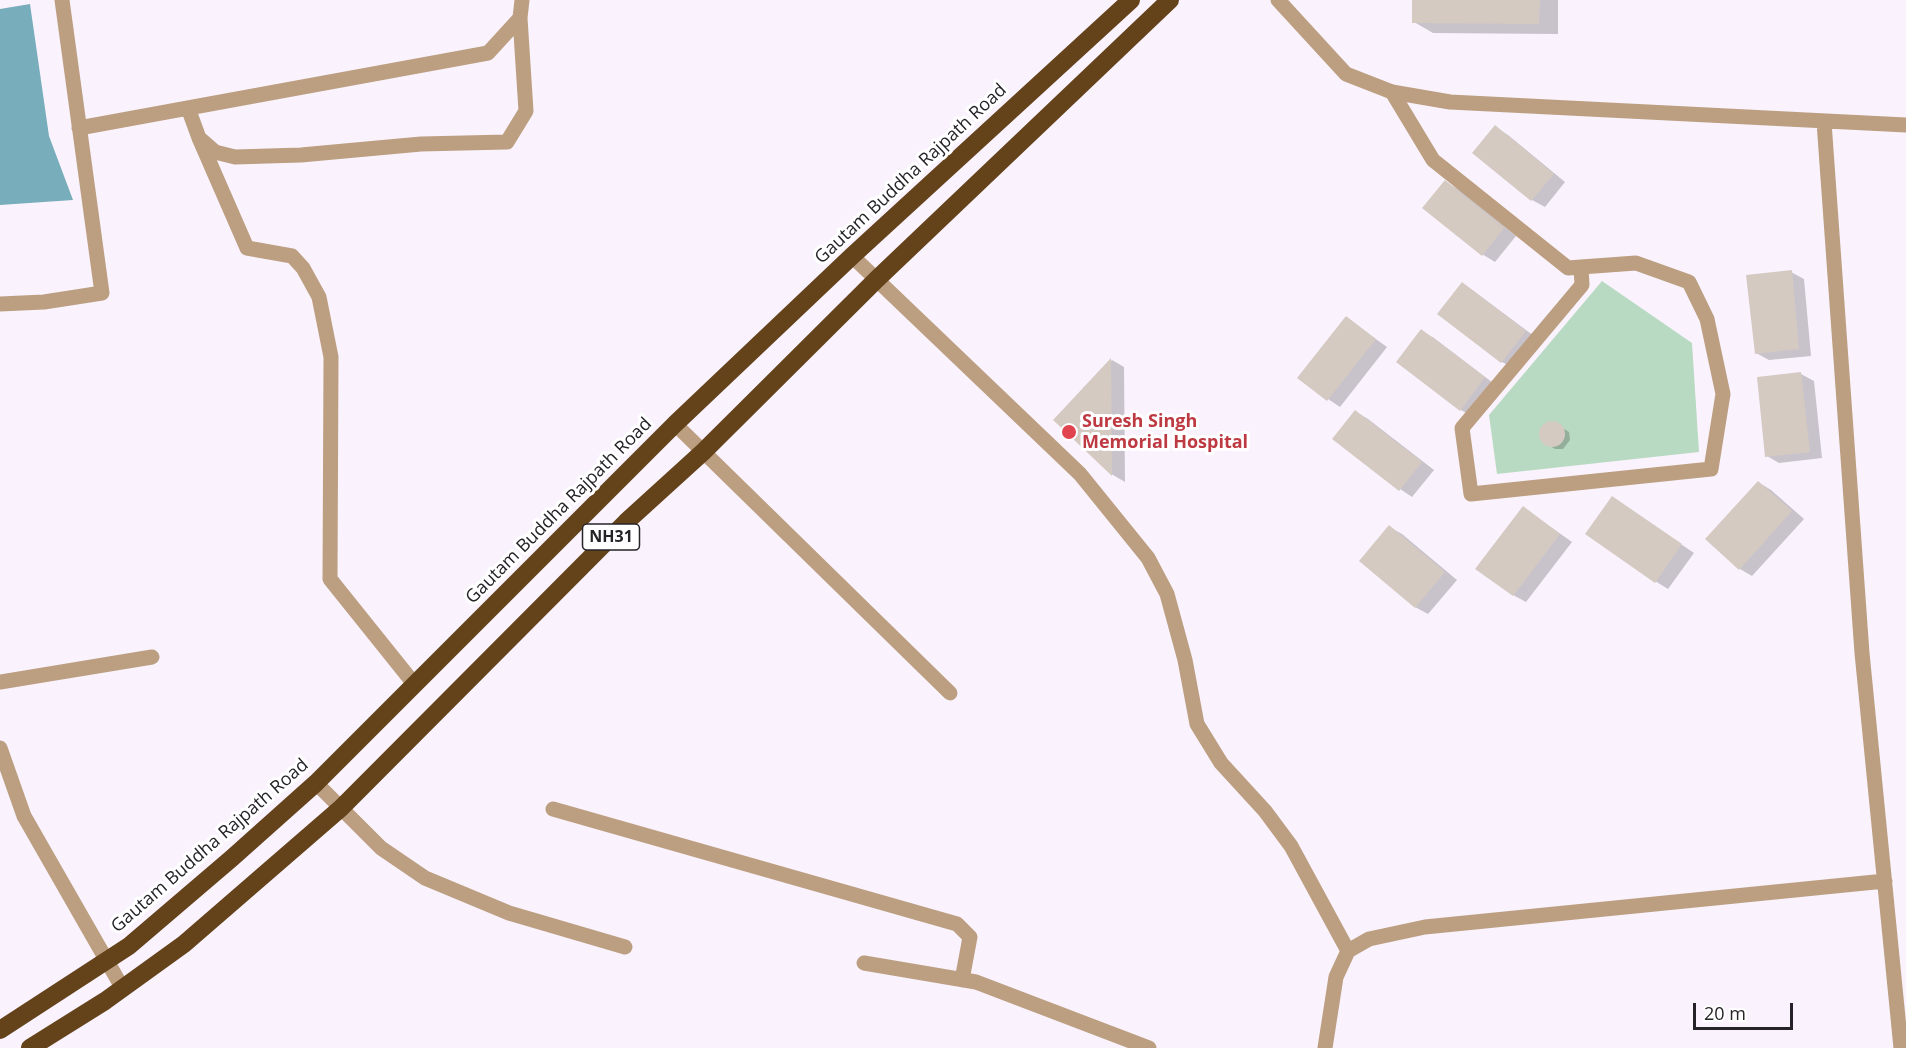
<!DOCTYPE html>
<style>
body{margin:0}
#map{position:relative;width:1906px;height:1048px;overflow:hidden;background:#faf3fe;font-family:"Open Sans",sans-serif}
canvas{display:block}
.scale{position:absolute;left:1693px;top:1003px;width:100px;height:27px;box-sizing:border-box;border:3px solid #252327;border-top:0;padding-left:8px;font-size:18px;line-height:21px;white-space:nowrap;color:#252327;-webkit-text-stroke:4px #fff;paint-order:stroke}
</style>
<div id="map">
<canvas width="1906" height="1048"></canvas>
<div class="scale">20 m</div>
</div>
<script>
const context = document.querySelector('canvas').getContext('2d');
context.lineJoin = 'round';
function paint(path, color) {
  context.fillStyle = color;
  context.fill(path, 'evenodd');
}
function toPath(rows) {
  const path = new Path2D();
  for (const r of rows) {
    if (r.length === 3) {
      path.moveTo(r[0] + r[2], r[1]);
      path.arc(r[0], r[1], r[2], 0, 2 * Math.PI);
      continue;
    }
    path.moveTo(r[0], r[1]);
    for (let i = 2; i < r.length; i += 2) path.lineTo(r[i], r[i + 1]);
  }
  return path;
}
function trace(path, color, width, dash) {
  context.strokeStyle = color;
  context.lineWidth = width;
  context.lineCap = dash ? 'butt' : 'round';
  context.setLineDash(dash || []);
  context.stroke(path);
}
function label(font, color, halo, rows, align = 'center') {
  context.font = font + ' "Open Sans",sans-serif';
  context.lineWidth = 6;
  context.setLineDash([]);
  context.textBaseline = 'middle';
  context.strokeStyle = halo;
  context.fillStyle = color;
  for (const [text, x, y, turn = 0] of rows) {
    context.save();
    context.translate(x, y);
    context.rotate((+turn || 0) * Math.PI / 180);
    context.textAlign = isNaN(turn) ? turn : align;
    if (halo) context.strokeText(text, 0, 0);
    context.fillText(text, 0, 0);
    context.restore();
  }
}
const green = toPath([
 [1602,281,1692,343,1699,452,1497,474,1489,415]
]);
const water = toPath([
 [30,4,49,136,73,200,0,205,0,9]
]);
const shadow = toPath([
 [1414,0,1558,0,1558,34,1433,33,1414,22],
 [1495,127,1508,135,1565,182,1545,207,1532,200],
 [1445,182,1458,189,1516,236,1495,262,1482,254],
 [1791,272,1804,279,1811,356,1769,360,1756,353],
 [1463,284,1475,292,1538,339,1515,369,1502,362,1440,314],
 [1346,318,1387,347,1340,407,1328,399],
 [1422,331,1434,338,1497,386,1473,417,1461,410],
 [1112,360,1124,367,1125,482,1113,475,1055,420],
 [1801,374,1814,381,1822,458,1779,463,1767,456],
 [1356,412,1368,419,1434,470,1412,497,1400,489],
 [1552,422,1569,432,1570,440,1563,449,1555,449,1542,441,1540,433,1545,424],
 [1758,482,1771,490,1804,519,1752,576,1740,569],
 [1613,498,1694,553,1668,589,1655,581],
 [1524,508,1572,542,1526,602,1513,595],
 [1389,527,1402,534,1457,580,1428,614,1415,607]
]);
const building = toPath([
 [1412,0,1540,0,1539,24,1412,23],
 [1495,125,1554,174,1531,201,1472,153],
 [1445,180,1504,228,1482,256,1422,208],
 [1792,270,1799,349,1755,354,1746,275],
 [1462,282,1526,331,1501,363,1437,314],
 [1346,316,1376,339,1327,401,1297,378],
 [1421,329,1485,377,1460,411,1396,362],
 [1111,358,1112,476,1053,420],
 [1801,372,1810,452,1765,457,1757,377],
 [1355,410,1422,462,1399,491,1332,439],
 [1552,434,13],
 [1758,481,1792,511,1739,570,1705,539],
 [1612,496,1682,544,1655,583,1585,534],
 [1523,506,1560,534,1513,596,1475,569],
 [1389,525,1445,572,1415,608,1359,561]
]);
const lane = toPath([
 [1392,92,1433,160,1568,268,1581,267,1636,263,1689,282,1707,319,1723,394,1711,469,1471,494,1462,428,1582,285,1581,267]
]);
const street = toPath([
 [1278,0,1346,74,1392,92,1450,102,1906,125],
 [188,108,199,138,215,152,235,157,301,155,421,144,507,142,526,111,520,18],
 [1824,122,1862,653,1901,1048],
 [79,128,488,53,520,18,522,0],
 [199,138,247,248,292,256,303,268,319,297,331,357,330,579,415,685],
 [852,256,1080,474,1148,558,1167,594,1185,660,1197,724,1221,763,1265,811,1291,846,1348,951],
 [0,304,44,302,102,293,62,0],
 [675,424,950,693],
 [0,682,152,657],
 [0,748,24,816,123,989],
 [316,783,381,848,425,878,509,913,625,947],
 [553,809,957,924,970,937,962,980],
 [864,963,976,982,1149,1048],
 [1325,1048,1336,977,1348,951,1369,939,1425,927,1885,881]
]);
const highway = toPath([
 [0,1030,129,946,232,858,316,783,675,424,852,256,1131,0],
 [30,1048,105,1001,184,944,341,808,626,522,703,452,877,279,1170,0]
]);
const markers = [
 [1069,432,8,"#e0444e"]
];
const shields = [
 [611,537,57]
];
const shieldNames = [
 ["NH31",611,537]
];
const streetNames = [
 ["Gautam Buddha Rajpath Road",911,174,-43],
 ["Gautam Buddha Rajpath Road",559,511,-45],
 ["Gautam Buddha Rajpath Road",210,846,-41]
];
const healthNames = [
 ["Suresh Singh",1082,422],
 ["Memorial Hospital",1082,443]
];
paint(green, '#b8dac2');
paint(water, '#78adbb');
paint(shadow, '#0003');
paint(building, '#d4cac2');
trace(lane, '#bc9f81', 15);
trace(street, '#bc9f81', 15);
trace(highway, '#64431b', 18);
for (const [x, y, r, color] of markers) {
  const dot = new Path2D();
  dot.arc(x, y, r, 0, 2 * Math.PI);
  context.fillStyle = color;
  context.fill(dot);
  trace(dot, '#fff', 2);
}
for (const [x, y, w] of shields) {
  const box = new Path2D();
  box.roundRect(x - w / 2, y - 13, w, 26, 4.5);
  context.fillStyle = '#fff';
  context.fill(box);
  trace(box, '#252327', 1.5);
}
label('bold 16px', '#252327', null, shieldNames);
label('18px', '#252327', '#fff', streetNames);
label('bold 18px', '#be3a42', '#fff', healthNames, 'left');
</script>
